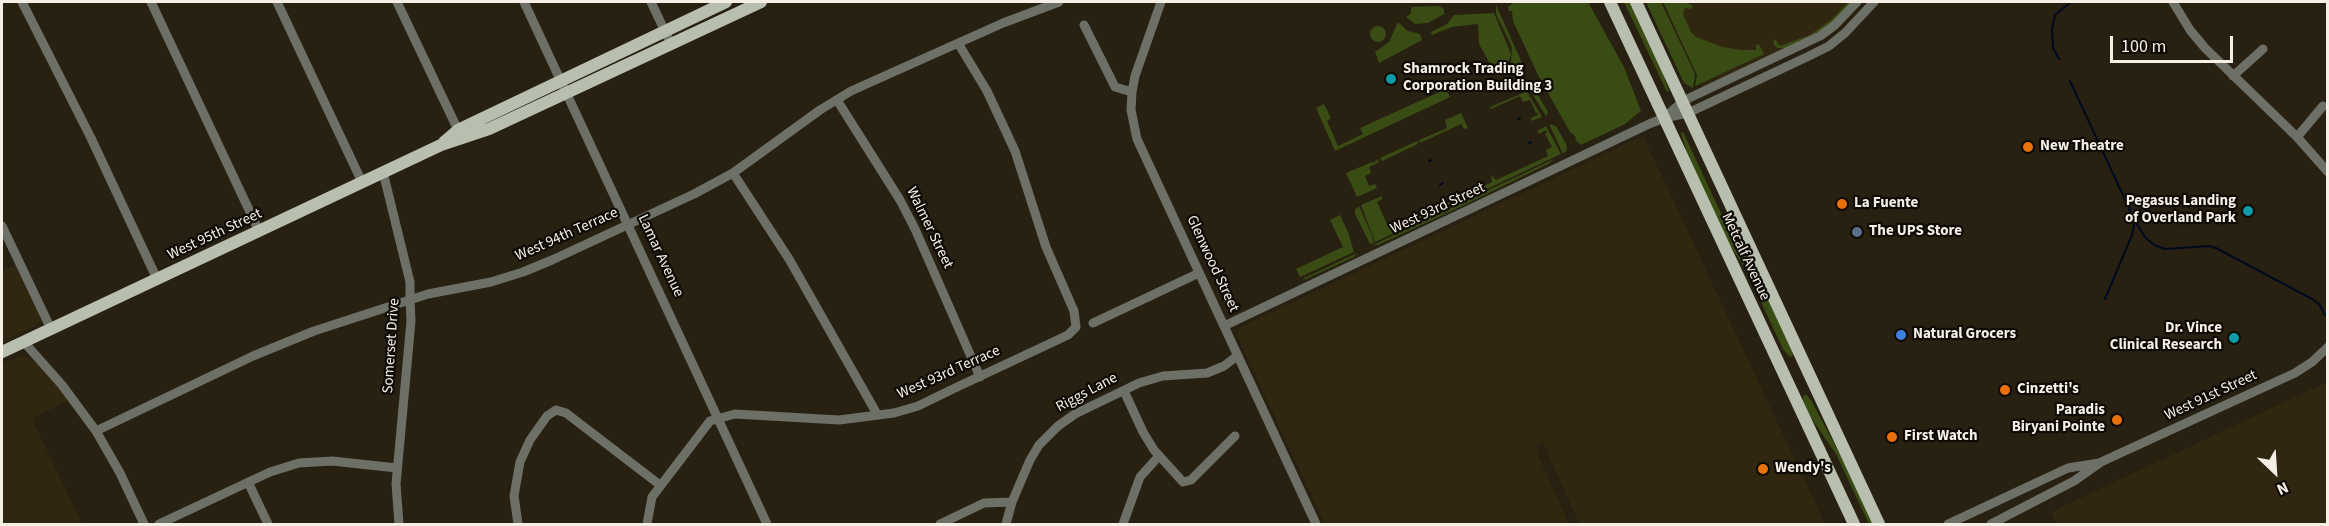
<!DOCTYPE html>
<style>
body{margin:0}
#map{position:relative;width:2329px;height:526px;overflow:hidden;background:#282011;font-family:"Source Sans 3",sans-serif}
canvas{display:block}
.frame{position:absolute;inset:0;border:3px solid #f5efe5;pointer-events:none}
.north{position:absolute;left:2245px;top:442px;width:60px;height:60px;-webkit-text-stroke:4px #0e0a05;paint-order:stroke;rotate:155deg;font-size:16px;font-weight:700;line-height:24px;text-align:center;color:#f5efe5}
.north::after{content:'';display:block;margin:auto;width:21px;height:27px;background:#f5efe5;clip-path:polygon(50% 0,100% 100%,50% 72%,0 100%)}
.scale{position:absolute;left:2110px;top:36px;width:123px;height:27px;box-sizing:border-box;border:3px solid #f5efe5;border-top:0;padding-left:8px;font-size:18px;line-height:21px;white-space:nowrap;color:#f5efe5;-webkit-text-stroke:4px #0e0a05;paint-order:stroke}
</style>
<div id="map">
<canvas width="2329" height="526"></canvas>
<div class="frame"></div>
<div class="north">N</div>
<div class="scale">100 m</div>
</div>
<script>
const context = document.querySelector('canvas').getContext('2d');
context.lineJoin = 'round';
function paint(path, color) {
  context.fillStyle = color;
  context.fill(path, 'evenodd');
}
function toPath(rows) {
  const path = new Path2D();
  for (const r of rows) {
    if (r.length === 3) {
      path.moveTo(r[0] + r[2], r[1]);
      path.arc(r[0], r[1], r[2], 0, 2 * Math.PI);
      continue;
    }
    path.moveTo(r[0], r[1]);
    for (let i = 2; i < r.length; i += 2) path.lineTo(r[i], r[i + 1]);
  }
  return path;
}
function trace(path, color, width, dash) {
  context.strokeStyle = color;
  context.lineWidth = width;
  context.lineCap = dash ? 'butt' : 'round';
  context.setLineDash(dash || []);
  context.stroke(path);
}
function label(font, color, halo, rows, align = 'center') {
  context.font = font + ' "Source Sans 3",sans-serif';
  context.lineWidth = 4.5;
  context.setLineDash([]);
  context.textBaseline = 'middle';
  context.strokeStyle = halo;
  context.fillStyle = color;
  for (const [text, x, y, turn = 0] of rows) {
    context.save();
    context.translate(x, y);
    context.rotate((+turn || 0) * Math.PI / 180);
    context.textAlign = isNaN(turn) ? turn : align;
    if (halo) context.strokeText(text, 0, 0);
    context.fillText(text, 0, 0);
    context.restore();
  }
}
const built = toPath([
 [1664,2,1853,2,1843,13,1812,36,1703,87],
 [1643,136,1825,524,1579,524,1543,442,1537,445,1537,453,1569,524,1325,524,1237,336,1239,328],
 [16,265,41,320,35,326,2,343,2,271],
 [23,356,37,362,69,400,32,419,82,524,2,524,2,363],
 [2327,382,2327,524,2057,524,2051,512]
]);
const green = toPath([
 [1588,2,1624,67,1641,111,1625,124,1581,145,1575,140,1576,137,1570,132,1543,84,1544,81,1542,82,1538,75,1513,21,1512,11,1509,11,1508,7,1513,3],
 [1624,2,1630,2,1661,68,1669,91,1667,92],
 [1646,2,1661,2,1695,74,1693,88,1684,83],
 [1663,2,1686,2,1693,6,1691,9,1685,8,1683,14,1691,32,1696,37,1722,47,1741,50,1756,50,1756,45,1759,44,1764,54,1695,86,1697,75],
 [1848,2,1853,2,1834,21,1812,36,1787,48,1778,48,1774,45,1773,42,1775,39,1780,46,1810,35,1832,19],
 [1496,5,1523,65,1520,71,1511,63,1512,47,1496,14],
 [1439,6,1444,9,1444,14,1428,23,1415,24,1406,17,1411,13,1411,7],
 [1494,13,1511,54,1506,69,1497,76,1479,44,1478,24,1452,27,1432,35,1431,32,1447,24,1454,15],
 [1398,22,1408,31,1420,34,1422,40,1379,63,1375,52,1389,42],
 [1378,34,8],
 [1525,82,1531,84,1535,90,1548,112,1546,116],
 [1446,89,1450,97,1335,151,1316,108,1324,104,1331,118,1327,121,1338,146,1363,134,1360,128],
 [1526,90,1542,117,1532,121,1531,118,1538,115,1537,112,1536,113,1530,100,1523,102,1520,96,1491,109,1490,107,1523,93],
 [1461,113,1468,128,1464,129,1461,124,1420,143,1419,140,1447,128,1445,120],
 [1549,124,1556,126,1566,144,1567,150,1563,154],
 [1546,126,1561,154,1375,242,1361,205,1382,196,1382,199,1377,202,1387,224,1394,221,1397,226,1492,182,1491,175,1496,180,1548,156,1546,150,1552,147,1545,134,1547,132,1546,130,1539,134,1537,131],
 [1683,132,1725,222,1745,250,1791,347,1793,356,1790,357,1783,349,1747,272,1729,243,1688,157,1681,133],
 [1417,141,1418,144,1382,161,1380,158],
 [1378,159,1379,162,1369,167,1371,173,1365,176,1369,186,1375,184,1377,188,1357,197,1346,173,1372,162,1373,163],
 [1554,159,1548,164,1460,207,1378,245,1373,245],
 [1359,206,1371,233,1374,243,1370,244,1355,214,1355,210],
 [1340,215,1348,232,1354,252,1300,277,1296,269,1343,247,1330,220],
 [1357,253,1354,257,1306,279,1302,279],
 [1806,394,1812,402,1852,477,1875,524,1869,524,1836,454,1809,415,1803,401,1803,396]
]);
const stream = toPath([
 [2059,59,2053,48,2052,29,2055,15,2071,2],
 [2070,81,2135,221,2145,237,2154,245,2165,249,2209,246,2216,248,2312,299,2319,304,2325,315],
 [1518,119,1520,118],
 [1529,143,1531,142],
 [1429,161,1432,160],
 [1440,185,1443,183],
 [2105,299,2132,235,2134,224]
]);
const minor = toPath([
 [22,2,91,138,157,279],
 [151,2,259,231],
 [277,2,362,182],
 [397,2,458,130],
 [524,2,767,524],
 [651,2,671,44],
 [1161,2,1135,76,1132,92,1131,110,1137,139,1316,524],
 [2173,2,2190,30,2205,48,2297,137,2328,172],
 [1084,25,1115,87,1132,92],
 [2233,76,2263,49],
 [837,100,900,200,915,229,980,377],
 [1666,116,1683,101,1820,36,1835,25,1857,2],
 [2297,137,2323,106],
 [383,172,410,282,410,300,411,321,396,484,399,524],
 [733,173,789,259,877,414],
 [2,226,51,329],
 [1093,323,1199,273],
 [1224,326,1649,124,1664,118,1688,113,1809,56,1829,46,1845,33,1874,2],
 [23,341,62,385,96,431,120,473,144,524],
 [1124,391,1143,432,1154,450,1183,482,1191,480,1235,436],
 [96,431,253,356,314,331,428,294,491,282,523,272,552,260,694,194,733,173,820,110,851,91,1003,23,1059,2],
 [248,482,268,524],
 [159,524,270,472,299,463,332,461,397,468],
 [518,524,514,496,520,462,530,440,547,416,556,410,566,413,660,485],
 [647,524,652,497,710,421,735,414,839,420,894,413,918,406,955,388,1068,335,1076,327,1074,311,1046,247,1015,151,987,91,958,43],
 [940,524,984,503,1012,502],
 [1006,524,1012,502,1030,460,1039,445,1058,426,1075,414,1139,383,1163,376,1207,373,1224,366,1237,356],
 [1123,524,1140,477,1159,456],
 [1948,524,2068,468,2099,463],
 [1991,524,2074,481,2101,462,2295,373,2312,362,2328,347]
]);
const major = toPath([
 [1610,2,1854,524],
 [1636,2,1879,524],
 [444,142,458,130,726,2],
 [2,352,441,145,489,129,761,2]
]);
const markers = [
 [1391,79,6,"#0f9aa8"],
 [2028,147,6,"#e8710a"],
 [1842,204,6,"#e8710a"],
 [2248,211,6,"#0f9aa8"],
 [1857,232,6,"#5c6f8a"],
 [1901,335,6,"#3f7fe0"],
 [2234,338,6,"#0f9aa8"],
 [2005,390,6,"#e8710a"],
 [2117,420,6,"#e8710a"],
 [1892,437,6,"#e8710a"],
 [1763,469,6,"#e8710a"]
];
const poiNames = [
 ["Shamrock Trading",1403,70],
 ["Corporation Building 3",1403,87],
 ["New Theatre",2040,147],
 ["Pegasus Landing",2236,202,"right"],
 ["of Overland Park",2236,219,"right"],
 ["La Fuente",1854,204],
 ["The UPS Store",1869,232],
 ["Dr. Vince",2222,329,"right"],
 ["Clinical Research",2222,346,"right"],
 ["Natural Grocers",1913,335],
 ["Cinzetti's",2017,390],
 ["Paradis",2105,411,"right"],
 ["Biryani Pointe",2105,428,"right"],
 ["First Watch",1904,437],
 ["Wendy's",1775,469]
];
const streetNames = [
 ["West 93rd Street",1438,209,-25],
 ["Walmer Street",929,228,64],
 ["West 95th Street",215,235,-25],
 ["West 94th Terrace",567,235,-24],
 ["Lamar Avenue",660,256,65],
 ["Metcalf Avenue",1745,257,65],
 ["Glenwood Street",1212,264,65],
 ["Somerset Drive",392,346,-86],
 ["West 93rd Terrace",949,373,-24],
 ["Riggs Lane",1087,393,-28],
 ["West 91st Street",2211,396,-25]
];
paint(built, '#312710');
paint(green, '#394c14');
trace(stream, '#000a1f', 2);
trace(minor, '#6d7067', 9);
trace(major, '#b9bfae', 12);
for (const [x, y, r, color] of markers) {
  const dot = new Path2D();
  dot.arc(x, y, r, 0, 2 * Math.PI);
  context.fillStyle = color;
  context.fill(dot);
  trace(dot, '#0e0a05', 2);
}
label('bold 15px', '#f5efe5', '#0e0a05', poiNames, 'left');
label('15px', '#f5efe5', '#0e0a05', streetNames);
</script>
